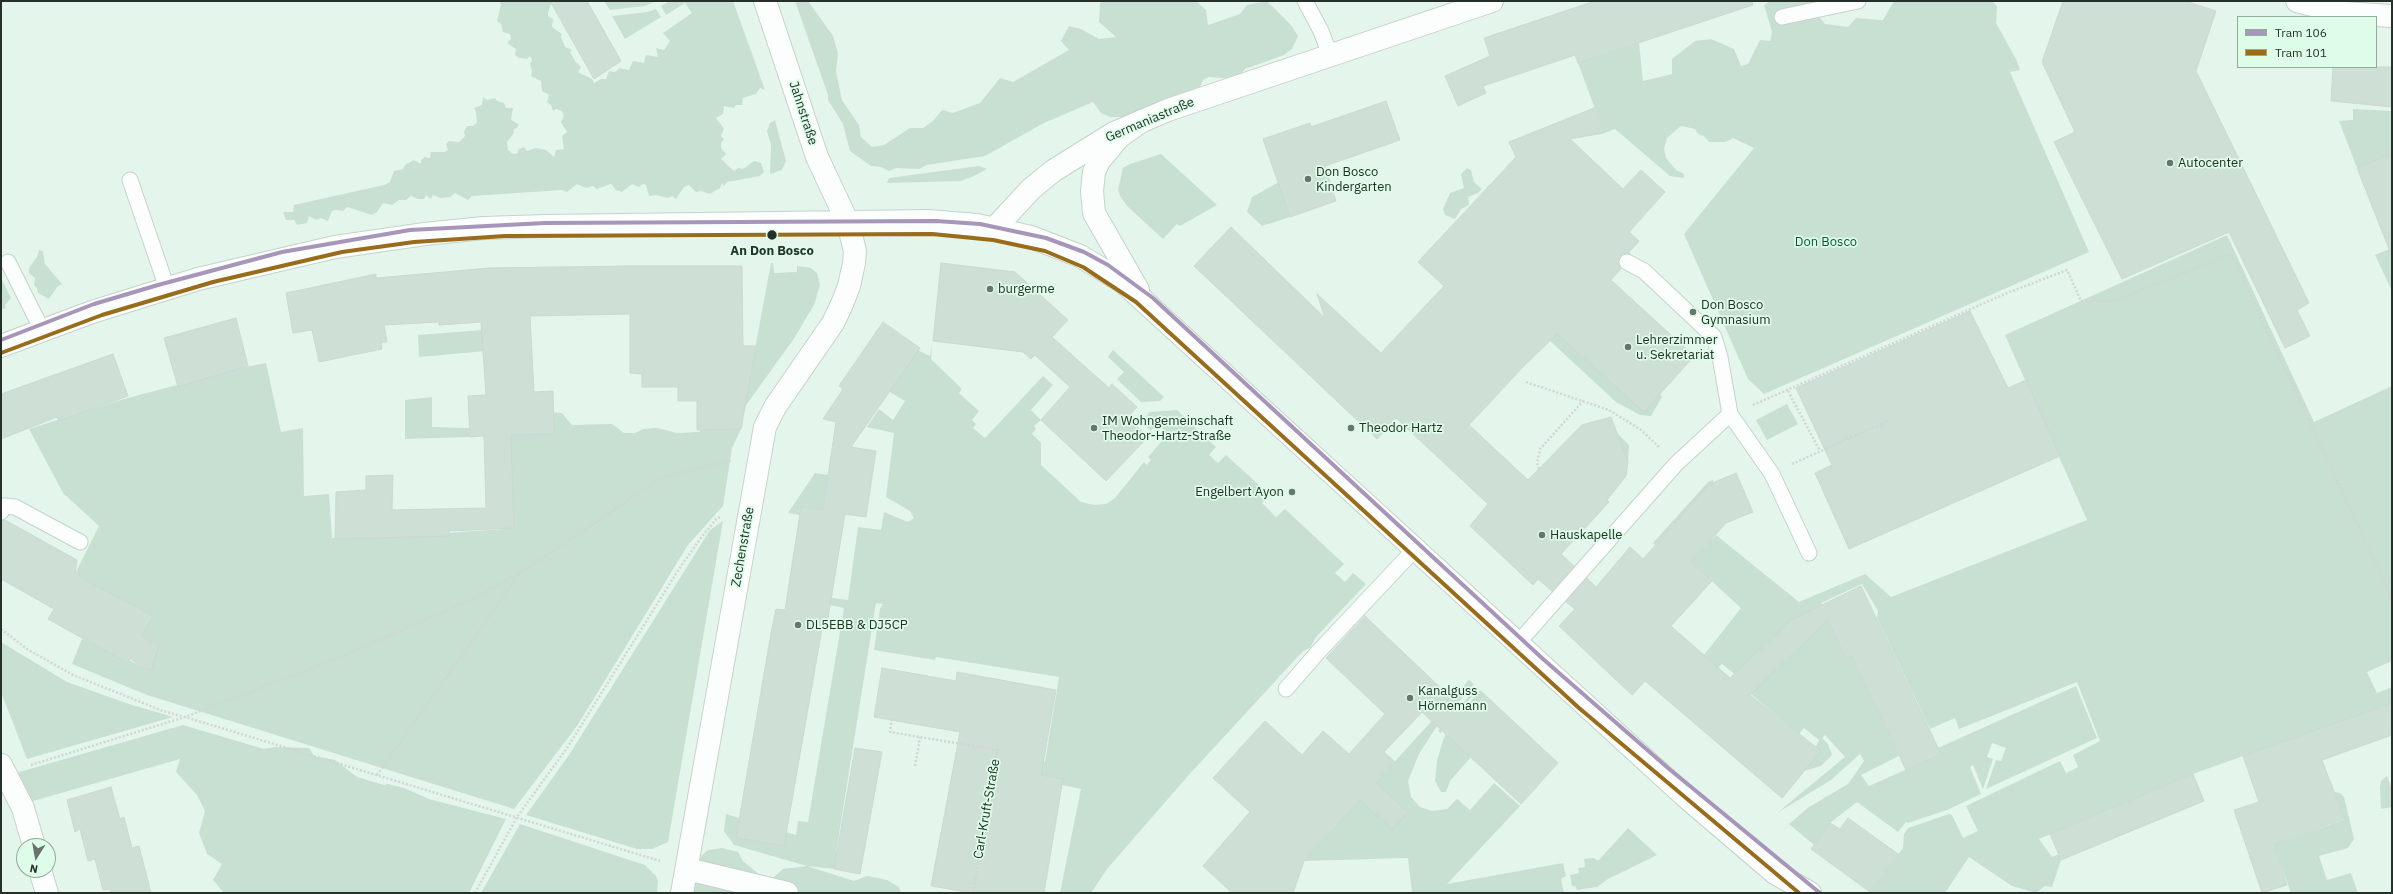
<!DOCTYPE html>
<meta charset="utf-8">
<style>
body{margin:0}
#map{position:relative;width:2393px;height:894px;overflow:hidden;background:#e4f6eb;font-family:"IBM Plex Sans",sans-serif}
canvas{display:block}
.frame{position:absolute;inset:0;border:2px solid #243029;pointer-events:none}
.legend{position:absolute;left:2237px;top:16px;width:140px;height:52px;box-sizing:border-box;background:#ddfde9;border:1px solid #93ab9c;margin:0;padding:5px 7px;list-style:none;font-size:12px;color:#243029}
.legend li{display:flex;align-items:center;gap:8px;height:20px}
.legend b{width:20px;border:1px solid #93ab9c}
.north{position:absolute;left:16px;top:838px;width:40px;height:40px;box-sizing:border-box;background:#ddfde9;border:1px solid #93ab9c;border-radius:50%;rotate:191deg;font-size:11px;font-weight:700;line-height:16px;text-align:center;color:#243029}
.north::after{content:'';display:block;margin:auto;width:14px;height:18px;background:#67756d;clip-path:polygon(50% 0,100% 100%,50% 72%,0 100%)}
</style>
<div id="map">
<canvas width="2393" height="894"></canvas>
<div class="frame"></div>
<ul class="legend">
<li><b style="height:5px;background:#a795ba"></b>Tram 106</li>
<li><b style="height:5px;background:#996c1b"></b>Tram 101</li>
</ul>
<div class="north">N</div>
</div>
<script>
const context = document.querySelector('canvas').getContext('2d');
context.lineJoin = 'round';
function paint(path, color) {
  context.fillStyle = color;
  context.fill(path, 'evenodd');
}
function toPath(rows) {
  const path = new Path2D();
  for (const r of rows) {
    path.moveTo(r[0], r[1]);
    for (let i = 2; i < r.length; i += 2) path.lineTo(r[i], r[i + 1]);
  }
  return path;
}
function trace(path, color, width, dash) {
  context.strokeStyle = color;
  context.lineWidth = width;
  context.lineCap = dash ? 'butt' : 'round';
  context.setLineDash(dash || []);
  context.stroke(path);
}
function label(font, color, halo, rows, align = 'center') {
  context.font = font + ' "IBM Plex Sans",sans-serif';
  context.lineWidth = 3.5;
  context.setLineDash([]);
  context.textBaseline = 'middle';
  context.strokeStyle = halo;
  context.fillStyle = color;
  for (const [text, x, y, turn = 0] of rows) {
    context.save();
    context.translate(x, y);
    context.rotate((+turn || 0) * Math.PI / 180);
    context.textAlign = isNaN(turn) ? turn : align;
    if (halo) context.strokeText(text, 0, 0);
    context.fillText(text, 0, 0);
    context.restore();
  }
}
const green = toPath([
 [499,1,556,1,551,4,548,13,548,16,553,19,552,27,562,34,561,37,565,47,572,50,570,52,575,61,581,67,578,72,592,79,594,83,601,79,606,79,609,71,615,72,620,68,629,70,633,61,644,63,646,55,658,57,656,48,664,50,670,41,663,33,692,13,685,3,666,15,661,6,670,1,733,1,765,90,760,88,756,94,743,98,742,105,736,105,734,108,724,106,723,114,716,118,724,129,721,136,724,139,721,143,721,148,726,154,721,159,734,171,738,168,743,169,754,161,761,163,764,172,760,176,727,182,724,186,722,183,720,188,710,194,701,191,696,192,689,185,684,187,676,199,672,196,668,198,656,195,649,196,646,185,643,184,639,187,632,184,622,192,616,190,611,184,597,189,593,186,586,188,577,184,567,192,562,190,472,196,468,200,455,193,450,197,441,198,433,195,431,199,426,195,424,199,418,199,411,196,406,200,399,200,392,205,383,203,377,212,372,215,347,207,343,211,335,210,332,211,328,221,321,218,316,220,309,216,307,223,297,225,294,220,286,220,283,212,293,212,294,205,384,185,390,182,394,171,403,169,405,165,414,160,421,164,421,160,425,157,430,158,431,152,444,152,448,150,446,144,449,141,459,142,465,136,464,132,467,126,473,126,477,123,476,112,474,108,482,105,483,97,487,100,495,98,497,101,504,103,506,108,513,108,511,120,518,124,518,127,513,130,514,133,507,142,508,150,513,154,518,153,518,150,524,147,527,151,536,148,546,150,554,157,556,150,564,149,562,136,567,132,561,122,564,116,562,111,556,109,553,111,551,105,547,102,549,95,542,91,541,81,531,76,532,71,530,64,532,60,530,56,527,59,519,58,515,55,516,49,507,43,511,39,510,34,503,32,501,24,497,21,501,4],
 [604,1,656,1,645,6,610,10],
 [795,1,808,1,833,36,838,54,836,72,842,100,859,125,861,137,872,147,884,145,910,128,923,128,933,121,942,110,953,113,980,103,1000,78,1013,82,1069,50,1061,41,1069,26,1081,29,1099,39,1116,37,1099,22,1100,3,1103,1,1196,1,1206,10,1208,25,1240,14,1247,5,1267,1,1290,24,1298,36,1292,49,1284,55,1245,69,1237,79,1209,77,1203,80,1198,92,1128,117,1110,117,1101,113,1093,102,1044,123,985,156,927,165,919,169,896,168,889,171,881,167,871,166,850,151,843,124,828,100,828,95],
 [1770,1,1815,1,1820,18,1825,24,1848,27,1856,18,1883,20,1894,1,1992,1,1997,6,1996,23,2017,61,2020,70,2010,72,2089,252,1764,394,1748,379,1684,234,1754,148,1733,138,1726,142,1709,142,1704,136,1698,134,1695,129,1681,126,1667,138,1664,149,1666,158,1676,170,1684,174,1684,178,1670,176,1615,129,1604,133,1578,63,1639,43,1643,81,1672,74,1672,59,1695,41,1711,39,1734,49,1741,66,1748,64,1760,40,1770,41,1772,32,1764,5],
 [656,9,661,17,625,39,612,16,648,12],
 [2353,109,2392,111,2392,154,2357,168,2339,121,2353,120],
 [775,120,786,161,782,170,770,174,771,145,767,131,770,123],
 [1161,154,1217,205,1180,226,1177,224,1163,239,1127,206,1120,196,1118,190,1123,168,1130,164],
 [979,166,987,169,974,176,961,181,887,183,889,178],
 [1467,168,1471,170,1474,182,1482,189,1478,193,1468,197,1469,205,1461,209,1455,219,1445,215,1443,209,1450,193,1464,188,1461,174],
 [1279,182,1290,217,1262,226,1247,212,1252,197],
 [2227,235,2314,422,2392,386,2392,661,2367,672,2377,693,2392,687,2392,703,2193,774,2039,839,2052,857,2059,854,2061,860,2052,887,2045,886,2036,893,2012,886,1969,857,1945,893,1872,893,1870,892,1903,848,1904,834,1908,828,1949,814,1952,815,1963,838,1978,831,1966,806,2060,761,2066,773,2078,767,2073,755,2100,741,2077,682,1959,729,1955,718,1930,729,1877,618,1878,611,1862,584,1821,603,1846,659,1852,656,1899,756,1861,775,1869,786,1941,754,1938,748,2076,686,2097,738,1986,789,1996,760,2001,761,2006,748,1992,743,1987,757,1993,759,1983,789,1973,765,1970,767,1981,794,1947,810,1908,823,1906,822,1898,832,1857,802,1830,823,1814,845,1789,824,1809,807,1848,784,1864,761,1860,754,1831,780,1777,813,1845,757,1825,735,1822,738,1828,744,1832,755,1821,766,1804,771,1819,740,1804,728,1799,734,1734,680,1737,676,1722,664,1718,668,1704,655,1741,608,1691,562,1716,535,1799,602,1865,574,1891,597,2087,520,2005,335],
 [2392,248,2392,291,2375,255],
 [39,250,43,251,45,264,62,284,57,287,49,299,38,293,37,288,34,285,35,278,29,273,29,268,37,257],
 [771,263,773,263,774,273,797,272,797,266,811,268,817,273,820,285,814,305,793,340,744,408],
 [1,278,11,298,5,305,6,309,1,309],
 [1545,323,1660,394,1662,397,1651,416,1640,415,1616,402,1549,340],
 [484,330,509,349,419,357,418,335],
 [932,345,931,359,962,389,959,393,979,411,972,420,976,424,973,428,985,438,1043,376,1053,385,1031,410,1041,420,1034,426,1036,429,1032,434,1041,443,1041,465,1081,502,1094,505,1106,504,1115,498,1144,462,1147,465,1151,460,1148,457,1168,434,1157,424,1151,431,1141,422,1150,412,1177,410,1216,447,1209,455,1218,463,1226,455,1270,495,1262,503,1276,517,1285,509,1344,564,1335,573,1345,582,1353,573,1366,584,1316,637,1310,648,1303,651,1187,777,1107,869,1091,893,1060,893,1081,789,1012,774,1014,756,1045,762,1059,677,936,657,935,660,874,650,880,609,883,604,876,603,836,853,842,855,836,869,807,866,854,881,867,876,887,880,899,887,901,893,693,893,692,879,697,871,700,857,708,850,722,848,738,852,743,861,768,882,783,869,807,866,734,845,724,831,726,814,796,835,798,821,808,822,844,608,825,604,826,597,848,600,858,527,881,530,884,512,908,522,914,518,910,511,886,497,894,433,867,427,879,409,893,420,905,401,885,389,915,349,930,356],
 [1113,350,1164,397,1160,401,1141,402,1117,379,1124,372,1108,357],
 [266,363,281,432,303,428,304,496,329,494,332,538,388,537,504,529,507,526,506,430,546,412,562,413,572,425,612,424,624,433,635,433,643,429,657,428,677,433,699,432,712,418,741,429,732,448,723,506,688,545,577,726,514,809,147,695,72,664,82,639,146,668,159,645,142,636,75,574,99,526,63,493,29,429,124,399,245,367],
 [432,397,432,427,469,428,470,437,405,439,405,400],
 [1787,404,1798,424,1767,440,1756,420],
 [1605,421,1629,445,1628,462],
 [815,473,828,475,823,510,801,507,800,515,788,513],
 [1713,480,1713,483,1655,545,1653,543,1708,482],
 [723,521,668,842,652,849,637,849,526,815,569,755,710,530],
 [1,642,67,682,129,704,173,717,27,759,1,692],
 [1469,680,1474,684,1435,729,1419,754,1408,781,1411,797,1420,807,1432,811,1447,809,1457,799,1470,810,1494,783,1520,806,1447,884,1563,863,1566,876,1561,879,1564,893,1412,893,1408,858,1304,861],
 [1477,687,1479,688,1441,733,1438,731],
 [1480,690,1485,694,1447,735,1471,757,1450,781,1446,792,1441,792,1435,781,1437,761,1443,740,1448,729],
 [183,725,264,749,275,747,309,748,314,756,335,760,357,777,384,785,388,784,404,788,429,799,506,819,469,893,224,893,213,880,222,864,207,854,199,833,205,811,197,795,176,772,180,759,26,803,9,775],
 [2387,776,2392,789,2392,807,2381,809,2380,787,2381,781],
 [2334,792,2340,793,2344,797,2354,839,2348,848,2319,856,2327,880,2351,873,2358,893,2291,893,2274,845,2344,819],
 [520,824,645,865,656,876,658,881,657,893,481,893],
 [1628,828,1657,855,1608,879,1597,887,1577,890,1575,886,1572,886,1570,875,1579,873,1578,868,1585,867,1584,859,1594,858,1598,861]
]);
const building = toPath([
 [550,1,587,1,621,61,594,79,550,1],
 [1595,1,1752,1,1753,5,1578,63,1575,55,1483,86,1486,93,1458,106,1445,76,1490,56,1484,38,1595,1],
 [2063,1,2185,1,2216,11,2196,71,2309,303,2297,310,2310,336,2285,348,2229,232,2122,279,2054,142,2075,132,2042,62,2063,1],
 [2333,67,2392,67,2392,107,2331,101,2333,67],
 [1386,101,1400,140,1325,166,1336,201,1290,217,1263,139,1310,123,1311,127,1386,101],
 [1594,108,1604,133,1570,139,1623,189,1641,170,1665,192,1629,232,1639,241,1629,252,1630,254,1623,254,1619,257,1618,263,1621,269,1611,280,1694,356,1644,412,1557,334,1522,368,1469,425,1528,480,1582,425,1611,417,1628,462,1626,476,1607,500,1609,502,1561,554,1574,566,1552,591,1538,579,1533,585,1470,526,1488,504,1396,418,1377,439,1194,266,1231,227,1325,318,1317,294,1381,353,1444,286,1418,262,1516,157,1509,142,1594,108],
 [2392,154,2392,253,2391,254,2357,168,2392,154],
 [941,263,1015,272,1068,320,1052,337,1109,388,1112,384,1137,407,1127,418,1148,437,1106,481,1041,420,1070,387,1035,355,1031,359,1023,352,933,341,941,263],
 [628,266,742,266,743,346,756,346,741,429,697,430,697,401,678,401,678,387,642,387,642,374,630,373,630,314,530,316,534,392,553,391,554,434,511,435,514,528,449,531,450,536,335,539,336,492,366,490,366,476,393,475,392,510,486,508,484,436,470,437,468,396,486,395,481,322,439,325,439,322,384,325,387,342,381,342,382,349,319,362,312,330,293,333,286,293,376,274,376,278,489,268,628,266],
 [1970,311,2008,388,2026,380,2060,456,1849,549,1815,473,1832,465,1796,388,1970,311],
 [236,318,248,366,178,387,164,338,236,318],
 [883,322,920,348,851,447,876,451,866,517,845,514,828,618,824,617,784,846,736,838,771,633,776,609,785,610,801,507,823,510,836,422,823,419,843,389,839,386,883,322],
 [113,354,128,396,59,421,57,417,1,439,1,394,113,354],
 [1736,473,1753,512,1726,523,1691,562,1712,581,1671,626,1730,678,1791,620,1861,586,1941,754,1906,770,1852,656,1846,659,1828,620,1750,695,1821,751,1782,798,1645,681,1632,695,1559,626,1575,609,1566,602,1587,578,1596,587,1630,547,1643,559,1710,484,1736,473],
 [5,520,77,560,75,574,153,616,142,636,159,645,151,671,130,659,127,663,48,619,54,609,1,579,1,521,5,520],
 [1365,616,1467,713,1484,694,1558,763,1521,804,1422,712,1384,752,1395,762,1376,783,1408,812,1392,829,1360,800,1304,861,1293,893,1232,893,1203,866,1250,812,1213,778,1265,721,1302,755,1323,731,1349,754,1385,714,1326,658,1365,616],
 [882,668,956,681,957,672,1056,690,1041,775,1063,779,1044,893,972,893,931,886,960,732,874,717,882,668],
 [2392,703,2392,735,2322,760,2344,818,2274,845,2287,885,2262,893,2234,810,2259,802,2243,756,2392,703],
 [855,748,882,752,860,874,834,869,855,748],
 [2193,774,2204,801,2061,860,2050,834,2193,774],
 [111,787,120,819,124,817,132,848,139,846,151,893,111,893,110,889,103,890,95,859,88,861,80,829,75,832,67,800,111,787],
 [1848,818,1898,854,1870,892,1811,849,1830,823,1840,829,1848,818]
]);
const path = toPath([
 [1526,382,1609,410,1641,430,1660,448],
 [1788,391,1820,451],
 [1753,405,2007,293,2067,270,2081,301,2115,301,2231,254,2392,598],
 [1792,464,1890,420],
 [1539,469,1537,463,1540,449,1584,400],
 [1,629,27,649,73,675,163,711,185,717,336,659,483,594,537,562,664,476,731,461],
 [892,719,890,732,997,750,973,893],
 [31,765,185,717,660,861],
 [915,766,920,737],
 [377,775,520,573],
 [475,893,517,817,567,748,679,569,700,539,717,518,722,517]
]);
const service = toPath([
 [1305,1,1321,31,1330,55],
 [1782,17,1858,1],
 [130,180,167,288],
 [8,262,42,330],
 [1627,262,1644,271,1714,337,1720,357,1730,414,1772,474,1809,553],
 [1,512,4,506,15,507,80,542],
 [1517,644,1676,464,1730,414],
 [1286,689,1319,651,1415,549]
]);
const minor = toPath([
 [2297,1,2344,13,2392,16],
 [995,228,1031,189,1053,171,1114,133,1168,110,1492,1],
 [1,765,23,808,34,846],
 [687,869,787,893],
 [40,870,47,893],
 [682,893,765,427,775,407,833,323,842,304,849,286,854,263,855,251,848,223]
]);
const secondary = toPath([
 [765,1,817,157,848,223],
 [1138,290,1094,213,1092,191,1094,172,1099,161,1119,137,1142,121],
 [1,346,92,312,198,279,335,247,425,234,484,228,545,226,928,221,977,225,1031,237,1080,256,1123,282,1686,797,1775,873,1810,893]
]);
const tram1 = toPath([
 [1,340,94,304,158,285,282,252,410,230,545,223,936,221,980,224,1046,238,1084,252,1108,265,1153,298,1543,659,1668,768,1820,893]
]);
const tram2 = toPath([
 [1,353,102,315,213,282,342,252,414,242,505,236,932,234,993,240,1045,251,1083,267,1136,302,1579,708,1799,893]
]);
const markers = [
 [2170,163,4,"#67756d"],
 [1308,179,4,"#67756d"],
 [772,235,5.5,"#243029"],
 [990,289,4,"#67756d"],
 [1693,312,4,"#67756d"],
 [1628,347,4,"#67756d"],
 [1094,428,4,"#67756d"],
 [1351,428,4,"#67756d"],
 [1292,492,4,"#67756d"],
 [1542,535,4,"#67756d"],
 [798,625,4,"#67756d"],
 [1410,698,4,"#67756d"]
];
const streetNames = [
 ["Jahnstraße",803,113,72],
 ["Germaniastraße",1150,120,-23],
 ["Zechenstraße",743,547,-80],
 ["Carl-Kruft-Straße",987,809,-80]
];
const poiNames = [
 ["Autocenter",2178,163],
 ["Don Bosco",1316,172],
 ["Kindergarten",1316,187],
 ["burgerme",998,289],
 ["Don Bosco",1701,305],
 ["Gymnasium",1701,320],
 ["Lehrerzimmer",1636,340],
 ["u. Sekretariat",1636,355],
 ["IM Wohngemeinschaft",1102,421],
 ["Theodor-Hartz-Straße",1102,436],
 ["Theodor Hartz",1359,428],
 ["Engelbert Ayon",1284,492,"right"],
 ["Hauskapelle",1550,535],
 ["DL5EBB & DJ5CP",806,625],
 ["Kanalguss",1418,691],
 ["Hörnemann",1418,706]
];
const parkNames = [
 ["Don Bosco",1826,242]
];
const stopNames = [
 ["An Don Bosco",772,251]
];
paint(green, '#c8e0d1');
paint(building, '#cedfd5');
trace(building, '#cbd9d1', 1);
trace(service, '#c5d3ca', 17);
trace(minor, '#c5d3ca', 24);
trace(secondary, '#c5d3ca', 24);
trace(path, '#d1d6d3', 2.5, [2, 2]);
trace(service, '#fbfefc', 15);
trace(minor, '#fbfefc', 22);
trace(secondary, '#fbfefc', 22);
trace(tram1, '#a795ba', 4);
trace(tram2, '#996c1b', 4);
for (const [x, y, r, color] of markers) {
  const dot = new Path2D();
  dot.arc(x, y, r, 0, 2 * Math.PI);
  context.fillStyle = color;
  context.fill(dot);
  trace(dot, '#ddfde9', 1.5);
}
label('13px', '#243029', '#ddfde9', streetNames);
label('13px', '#243029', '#ddfde9', poiNames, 'left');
label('13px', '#0b5735', '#ddfde9', parkNames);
label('bold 13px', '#243029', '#ddfde9', stopNames);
</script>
